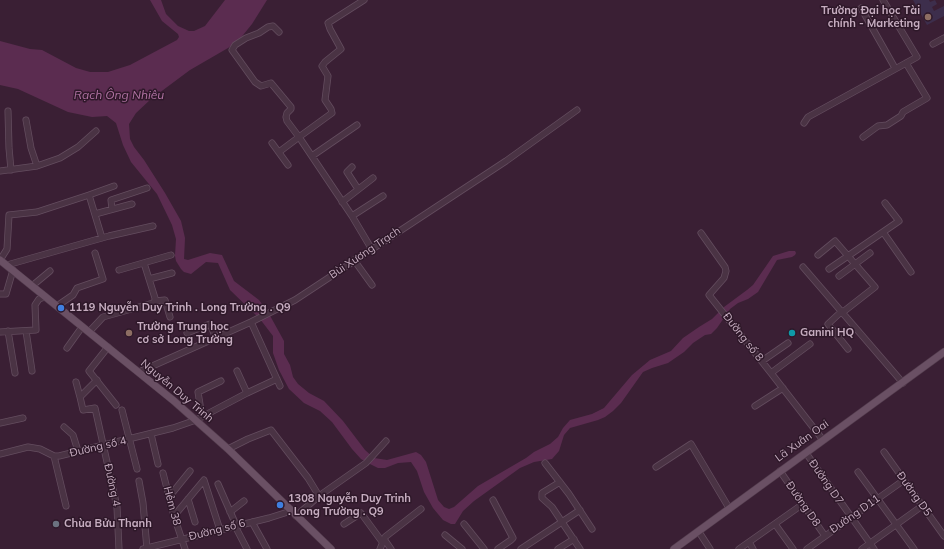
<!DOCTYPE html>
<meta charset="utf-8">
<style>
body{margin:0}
canvas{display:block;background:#3a1f34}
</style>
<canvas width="944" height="549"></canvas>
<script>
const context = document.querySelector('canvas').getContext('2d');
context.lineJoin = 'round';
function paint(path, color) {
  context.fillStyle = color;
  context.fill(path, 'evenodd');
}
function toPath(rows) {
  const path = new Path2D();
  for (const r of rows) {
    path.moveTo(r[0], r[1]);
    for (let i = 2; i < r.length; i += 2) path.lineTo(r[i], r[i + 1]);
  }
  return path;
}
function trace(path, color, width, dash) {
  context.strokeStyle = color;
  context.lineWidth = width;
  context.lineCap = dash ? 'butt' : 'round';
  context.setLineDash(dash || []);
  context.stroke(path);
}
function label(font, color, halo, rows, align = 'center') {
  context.font = font + ' Mulish,sans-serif';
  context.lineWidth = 3;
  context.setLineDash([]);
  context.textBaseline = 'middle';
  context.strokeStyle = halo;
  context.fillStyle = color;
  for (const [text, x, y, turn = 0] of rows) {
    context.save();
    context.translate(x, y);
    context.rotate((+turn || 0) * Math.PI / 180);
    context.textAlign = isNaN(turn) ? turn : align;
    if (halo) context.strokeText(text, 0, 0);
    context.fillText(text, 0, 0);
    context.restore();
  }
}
const green = toPath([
 [913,0,929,0,930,2,935,0,937,4,932,7,934,11,944,6,944,16,927,25]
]);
const water = toPath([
 [150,0,161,0,166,14,178,26,189,31,194,31,205,26,225,0,267,0,252,24,239,40,228,48,190,70,151,99,136,113,129,124,130,139,134,147,144,160,165,193,181,221,185,238,184,259,188,260,210,253,222,255,234,281,259,300,268,312,284,341,284,354,290,365,293,377,298,384,309,393,324,401,343,421,365,450,374,458,387,460,416,452,421,455,426,462,438,500,444,507,449,509,454,507,478,486,526,458,534,452,550,444,558,437,563,428,570,420,592,414,604,408,632,375,650,360,671,351,683,338,699,327,712,319,724,307,747,290,753,285,773,256,789,251,795,251,796,253,795,255,792,257,777,260,758,292,748,299,738,303,730,309,717,328,711,334,705,335,693,343,684,352,668,363,652,368,643,372,621,403,613,411,605,417,598,420,570,428,564,435,559,451,552,459,534,462,520,468,474,501,463,511,455,524,451,524,443,520,433,508,424,492,417,471,411,462,398,463,385,468,378,468,368,463,361,459,352,449,332,422,320,411,304,403,289,389,279,370,273,353,273,336,260,319,230,290,218,263,206,262,191,274,184,272,181,269,176,261,175,256,176,239,172,225,157,194,131,162,123,145,116,123,107,116,92,117,68,112,18,89,0,85,0,41,30,49,42,50,76,68,90,72,108,72,130,65,177,40,179,37,178,34,162,21]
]);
const minor = toPath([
 [364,0,328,23,330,29,341,49,325,62,322,66,328,76,325,100,331,109,332,113,299,137,352,216,371,248],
 [861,8,895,68],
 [933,44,944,38],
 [8,111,9,148,11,170],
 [26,120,31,148,37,166],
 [804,123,808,117,917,57,883,0],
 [863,137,878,126,887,125,901,116,903,112,927,98,906,63],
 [272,143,288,165],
 [279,152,299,137,287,121,286,117,287,113,291,109,291,107,271,83,261,86,255,82,232,50,235,45,246,38,259,33,268,27,273,26,279,32],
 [312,156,357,125],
 [352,167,347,172,358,189],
 [0,171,37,166,60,158,78,147,96,131],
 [342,202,373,178],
 [112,209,111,200,147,188],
 [95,214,132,204],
 [352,216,383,196],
 [883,232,911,272],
 [701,233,725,267,726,271,724,278,709,295,771,373,823,440],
 [102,238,89,195,114,186],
 [818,255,835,241,875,287,843,312],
 [0,260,7,249,9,215,37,212,89,195],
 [354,260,372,285],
 [7,265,109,236,153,226],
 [803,267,903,383],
 [829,269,899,221,885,203],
 [119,270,171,255],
 [839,276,870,253],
 [149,279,172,273],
 [32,286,50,271],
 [0,294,6,294,13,270],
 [155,301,165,300,170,317],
 [57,306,73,295,77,288,103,279,95,253],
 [842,311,828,324,848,349],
 [251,322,280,386],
 [8,331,15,373],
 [26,331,32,371],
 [0,332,36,330,35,305,39,299,45,297],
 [89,332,103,317,153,303,155,301,155,298,144,263],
 [187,333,210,324,216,338],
 [108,347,89,371,116,405],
 [67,348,82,327],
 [762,361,788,343],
 [237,371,247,393],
 [139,372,251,322,295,300,506,161,577,110],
 [771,373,810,344],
 [97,380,80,397,83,410,95,408,117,507,119,549],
 [76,382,80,397],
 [755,406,783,388],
 [122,410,137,469],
 [202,417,198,392,221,381],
 [0,423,23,418],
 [64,427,73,435,78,451],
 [151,434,158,464],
 [228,449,248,439,271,430,308,478,319,496],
 [884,452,944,536],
 [806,453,874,549],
 [0,454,28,447,40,449,54,456,59,456,173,428,196,420,247,393,277,379],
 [54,456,66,506],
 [545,463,569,494,592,529],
 [656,467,691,444,729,508],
 [780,471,825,536],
 [858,472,914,549],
 [163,473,174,516,185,549],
 [139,481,143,503,147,549],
 [560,482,542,493,542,498,552,507,580,549],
 [218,484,236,525],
 [169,497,190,471],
 [188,499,195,522],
 [493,500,513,538,511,540,498,549],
 [230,512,244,501],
 [174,516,204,480,220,530],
 [296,516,319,496,366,463,386,441],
 [252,522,267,549],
 [344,524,361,513,383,543],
 [464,524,484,549],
 [775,524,793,549],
 [235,526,247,549],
 [699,532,710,549],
 [445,535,462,549],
 [384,539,391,549],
 [749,542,753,549],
 [143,549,269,518,291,511],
 [380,549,385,537,421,509],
 [521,549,580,510],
 [558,549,574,539],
 [739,549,803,504],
 [807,549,904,480],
 [862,549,922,506]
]);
const major = toPath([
 [0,260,174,401,228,449,331,549],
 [674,549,944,352]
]);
const markers = [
 [928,17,4,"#8d6e63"],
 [61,308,4,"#3f7fe0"],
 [129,333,4,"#8d6e63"],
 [792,333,4,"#0f9aa8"],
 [280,505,4,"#3f7fe0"],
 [56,524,4,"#6b7280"]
];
const poiNames = [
 ["Trường Đại học Tài",920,11,"right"],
 ["chính - Marketing",920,24,"right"],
 ["1119 Nguyễn Duy Trinh . Long Trường . Q9",69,308],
 ["Trường Trung học",137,327],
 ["cơ sở Long Trường",137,340],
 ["Ganini HQ",800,333],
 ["1308 Nguyễn Duy Trinh",288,499],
 [". Long Trường . Q9",288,512],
 ["Chùa Bửu Thạnh",64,524]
];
const streetNames = [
 ["Bùi Xương Trạch",365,253,-34],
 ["Đường số 8",743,337,52],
 ["Nguyễn Duy Trinh",177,391,40],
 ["Lã Xuân Oai",802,441,-36],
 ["Đường số 4",98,447,-13],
 ["Đường D7",826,482,55],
 ["Đường 4",112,485,78],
 ["Đường D5",914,494,54],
 ["Đường D8",803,504,55],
 ["Hẻm 38",172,506,75],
 ["Đường D11",855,514,-35],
 ["Đường số 6",217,530,-14]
];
const waterNames = [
 ["Rạch Ông Nhiêu",119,95]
];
paint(green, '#3d2e4c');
paint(water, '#5b2c50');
trace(minor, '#644d5f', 7);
trace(major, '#533c4d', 8);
trace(minor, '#4a3344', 5.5);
trace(major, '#6a5064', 7);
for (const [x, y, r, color] of markers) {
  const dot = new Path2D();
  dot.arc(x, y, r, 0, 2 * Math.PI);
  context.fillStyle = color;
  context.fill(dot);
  trace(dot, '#2e1829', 1.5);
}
label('bold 11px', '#c6adc0', '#2e1829', poiNames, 'left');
label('11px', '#c6adc0', '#2e1829', streetNames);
label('italic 12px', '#b173a3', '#2e1829', waterNames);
</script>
